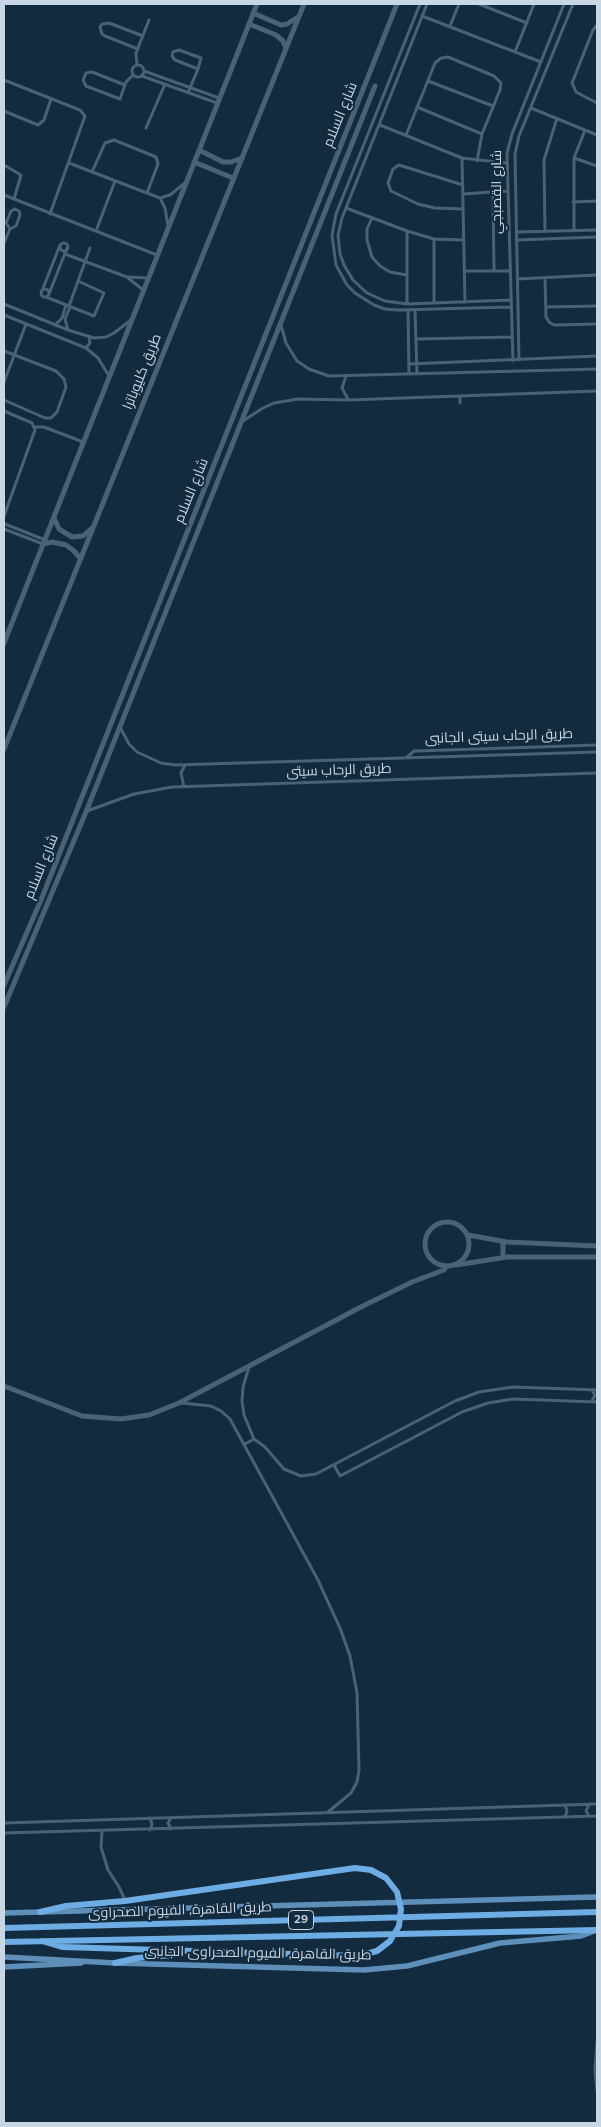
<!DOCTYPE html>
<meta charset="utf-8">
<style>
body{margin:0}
#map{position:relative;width:601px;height:2127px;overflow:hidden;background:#132b3f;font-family:"Nunito Sans",sans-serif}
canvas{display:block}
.frame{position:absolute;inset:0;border:5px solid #c9d7e4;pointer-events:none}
</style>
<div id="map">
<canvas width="601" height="2127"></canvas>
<div class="frame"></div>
</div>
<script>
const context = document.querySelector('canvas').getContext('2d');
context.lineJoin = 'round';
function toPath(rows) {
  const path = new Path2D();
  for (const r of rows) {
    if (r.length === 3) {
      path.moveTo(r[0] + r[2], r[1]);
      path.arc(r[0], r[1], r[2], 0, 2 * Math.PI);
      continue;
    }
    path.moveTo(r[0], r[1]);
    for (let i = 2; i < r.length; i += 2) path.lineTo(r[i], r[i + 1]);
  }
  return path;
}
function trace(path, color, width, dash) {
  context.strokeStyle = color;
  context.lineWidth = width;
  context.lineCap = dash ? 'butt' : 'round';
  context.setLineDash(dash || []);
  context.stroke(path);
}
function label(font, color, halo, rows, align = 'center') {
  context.font = font + ' "Nunito Sans",Cairo,sans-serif';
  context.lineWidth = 4;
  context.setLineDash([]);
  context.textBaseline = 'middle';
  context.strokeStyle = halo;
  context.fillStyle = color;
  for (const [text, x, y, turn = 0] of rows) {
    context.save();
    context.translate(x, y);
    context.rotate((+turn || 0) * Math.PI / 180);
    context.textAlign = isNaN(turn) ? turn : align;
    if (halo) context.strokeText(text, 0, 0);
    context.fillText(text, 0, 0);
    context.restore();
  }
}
const street = toPath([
 [420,4,336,214,332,235,336,265,347,285,355,293,374,305,385,309,397,310,511,307],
 [427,4,342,218,338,235,340,254,344,265,353,280,367,293,385,301,407,304,511,300],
 [479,4,527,23],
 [422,16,541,62],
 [597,25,593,30,572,83,576,92,597,103],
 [450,26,459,4],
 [138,49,105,36,102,34,100,27,102,24,109,23,143,36],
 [515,52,534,4],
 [138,71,6],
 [137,65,136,53,149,20],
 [144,71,219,98],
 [142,76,217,103],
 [4,80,80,110,85,116,50,214],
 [428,81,493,106],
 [125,85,92,72,86,73,83,80,86,86,120,99,125,85,126,82,133,75],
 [188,93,198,69,201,58,179,50,173,52,172,56,175,60,198,69],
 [417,107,482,134],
 [531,108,597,135],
 [4,111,38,125,44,120,51,99],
 [380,125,462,158,506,163],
 [146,128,165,84],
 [406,135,435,63,441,58,448,57,494,76,501,83,500,90,482,134,477,161],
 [462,158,465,302],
 [574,158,597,166],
 [69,163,160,198,170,195,186,182],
 [4,165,21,175,14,199],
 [92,172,105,143,114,140,156,157,158,164,147,193],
 [463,185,399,165,393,169,388,183,391,191,418,204,435,208,463,209],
 [493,192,494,271],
 [463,194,507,191],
 [4,195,157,255],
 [160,198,165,208,168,226],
 [573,202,597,201],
 [346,208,407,231,434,239,464,240],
 [15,209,19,211,20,215,16,226,10,229,6,223,11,211,15,209],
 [372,218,367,229,367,240,372,257,380,266,390,272,407,275],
 [96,231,115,181],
 [574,231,574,158,585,130],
 [516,232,597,230],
 [545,232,544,160,557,118],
 [516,240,597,237],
 [64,247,4],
 [4,243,10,229],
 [65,254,127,277,143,290],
 [465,271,510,271],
 [128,277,148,278],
 [545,278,546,317,549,322,554,325,597,324],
 [517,279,597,275],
 [45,293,4],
 [42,291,60,245],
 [49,294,67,248],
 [46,297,94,316,104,293,78,281],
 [434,303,434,239],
 [4,304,68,330,94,338,106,337,114,333,131,320],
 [407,304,407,231],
 [69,306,90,248],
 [546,307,597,306],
 [408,310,409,374],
 [415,310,417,374],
 [4,315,86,348,98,358,109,376],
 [55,325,62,318,66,305],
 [281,325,286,343,297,361,309,369,329,376,597,369],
 [68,330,65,319,70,307],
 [416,339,512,337],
 [86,348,90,343,89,337],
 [4,351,56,371,64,379,66,387,57,412,51,418,45,418,4,400],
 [519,360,515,154,519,136,573,4],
 [513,361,507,153,512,134,564,4],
 [409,364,597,356],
 [346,376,342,388,348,399],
 [4,382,26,324],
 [460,396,460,403],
 [4,411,32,423,35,430,4,516],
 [243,421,263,408,274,403,298,399,348,400,597,391],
 [35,427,44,427,83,442],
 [5,524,45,540],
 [4,529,43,544],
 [120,727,129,744,137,752,161,763,175,765,597,752],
 [406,758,414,751,417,751,597,745],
 [184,787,181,773,185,765],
 [87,811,134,794,172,787,597,773],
 [249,1367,243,1387,242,1401,244,1415,254,1439,265,1447,284,1469,301,1476,316,1474,455,1401,479,1392,513,1387,597,1390],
 [592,1401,595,1395,592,1390],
 [182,1403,211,1406,221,1411,230,1419,318,1580,340,1628,350,1656,357,1693,359,1770,357,1782,351,1793,328,1812],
 [245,1444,254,1439],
 [334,1465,340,1476,462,1412,488,1403,513,1399,597,1402],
 [589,1804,586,1811,589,1816],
 [565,1817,567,1811,565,1805],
 [150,1818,152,1824,150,1830],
 [171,1818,168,1823,171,1829],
 [4,1823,597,1804],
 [102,1831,101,1847,108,1870,119,1887,125,1900],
 [4,1833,597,1816],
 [597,2042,595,2070,597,2091]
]);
const secondary = toPath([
 [253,13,281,25,287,24,298,17],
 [249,24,276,35,283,41,286,48],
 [199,150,223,162,231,162,242,158],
 [194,162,233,178],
 [54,518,59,529,72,537,83,536,92,528],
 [43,544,52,542,66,545,74,551,81,559],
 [4,643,257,4],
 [4,749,304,4],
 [4,985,41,900,397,4],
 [4,1007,86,812,375,86],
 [447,1244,22],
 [468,1235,507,1242,597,1246],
 [503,1257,503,1242],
 [456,1265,507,1257,597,1257],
 [4,1386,82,1416,121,1419,149,1415,179,1403,359,1308,412,1282,444,1270,446,1267]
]);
const primary = toPath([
 [4,1913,597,1897],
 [4,1957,115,1963,364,1970,407,1966,500,1943,581,1936,597,1930],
 [4,1967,81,1963]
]);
const highway = toPath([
 [40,1912,66,1906,125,1901,355,1868,371,1870,386,1878,397,1892,401,1909,399,1926,390,1941,377,1951,358,1956,62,1947,42,1941],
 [4,1928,597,1912],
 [4,1942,597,1930],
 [115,1963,137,1958,173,1955]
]);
const shields = [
 [301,1920,25]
];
const shieldNames = [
 ["29",301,1920]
];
const streetNames = [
 ["شارع السلام",341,115,-68],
 ["شارع القصبجي",498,192,-90],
 ["طريق كليوباترا",143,372,-68],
 ["شارع السلام",192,491,-68],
 ["طريق الرحاب سيتى الجانبى",499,737,-2],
 ["طريق الرحاب سيتى",339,771,-2],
 ["شارع السلام",42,867,-68],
 ["طريق القاهرة, الفيوم الصحراوى",180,1911,-2],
 ["طريق القاهرة, الفيوم الصحراوى الجانبى",258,1954,1]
];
trace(street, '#486278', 3);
trace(secondary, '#486278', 5);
trace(primary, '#5e8fb8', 5.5);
trace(highway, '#6dade3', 6);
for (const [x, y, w] of shields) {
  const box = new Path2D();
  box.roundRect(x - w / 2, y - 9.5, w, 19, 4);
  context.fillStyle = '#132b3f';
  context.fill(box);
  trace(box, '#c9d7e4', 1);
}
label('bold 12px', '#c9d7e4', null, shieldNames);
label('14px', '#c9d7e4', '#132b3f', streetNames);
</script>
